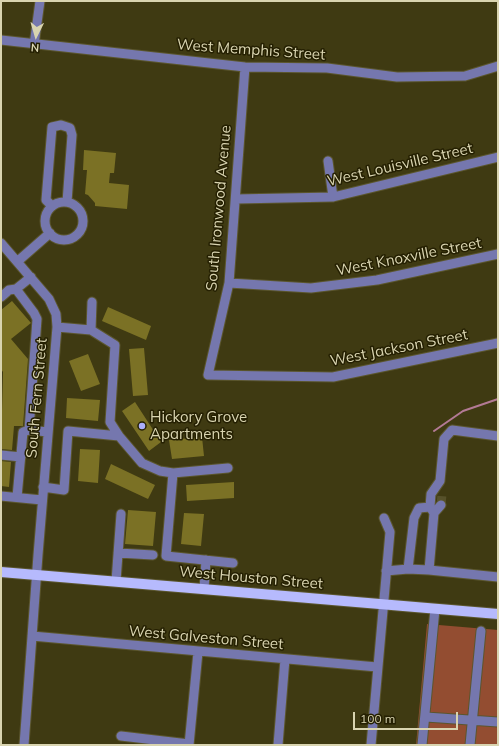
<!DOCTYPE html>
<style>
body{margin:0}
#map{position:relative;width:499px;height:746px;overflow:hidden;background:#3f3a12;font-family:Mulish,sans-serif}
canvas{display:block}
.frame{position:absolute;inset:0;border:2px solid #d9d4b0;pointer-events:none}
.north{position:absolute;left:16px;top:16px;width:40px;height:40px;-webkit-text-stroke:3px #252002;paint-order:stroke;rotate:185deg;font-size:11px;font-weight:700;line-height:16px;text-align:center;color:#d9d4b0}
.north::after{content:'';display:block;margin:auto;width:14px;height:18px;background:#d9d4b0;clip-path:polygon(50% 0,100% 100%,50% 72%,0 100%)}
.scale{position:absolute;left:353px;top:712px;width:105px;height:18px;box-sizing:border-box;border:2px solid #d9d4b0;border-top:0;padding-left:5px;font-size:12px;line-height:14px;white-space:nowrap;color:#d9d4b0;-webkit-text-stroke:3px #252002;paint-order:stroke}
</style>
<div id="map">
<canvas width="499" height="746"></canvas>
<div class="frame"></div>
<div class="north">N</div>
<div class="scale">100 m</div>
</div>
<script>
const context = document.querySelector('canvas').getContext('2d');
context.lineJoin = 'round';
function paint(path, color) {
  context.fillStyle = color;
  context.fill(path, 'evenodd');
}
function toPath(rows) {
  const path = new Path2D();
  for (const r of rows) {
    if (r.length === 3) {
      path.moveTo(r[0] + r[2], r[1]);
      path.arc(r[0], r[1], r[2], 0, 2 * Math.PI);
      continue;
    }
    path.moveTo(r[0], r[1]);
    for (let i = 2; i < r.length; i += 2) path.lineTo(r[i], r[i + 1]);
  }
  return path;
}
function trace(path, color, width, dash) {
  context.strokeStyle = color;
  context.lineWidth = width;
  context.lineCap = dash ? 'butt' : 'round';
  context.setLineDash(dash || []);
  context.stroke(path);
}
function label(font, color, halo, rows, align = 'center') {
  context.font = font + ' Mulish,sans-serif';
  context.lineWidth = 3;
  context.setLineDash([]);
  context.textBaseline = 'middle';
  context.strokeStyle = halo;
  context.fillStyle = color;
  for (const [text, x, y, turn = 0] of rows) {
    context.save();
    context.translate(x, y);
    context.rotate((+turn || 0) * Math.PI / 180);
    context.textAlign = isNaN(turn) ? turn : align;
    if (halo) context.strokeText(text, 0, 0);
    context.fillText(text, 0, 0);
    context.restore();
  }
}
const green = toPath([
 [427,624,498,630,498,745,416,745]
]);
const stream = toPath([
 [434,431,463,411,498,399]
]);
const building = toPath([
 [84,150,116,153,114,173,110,173,109,183,129,185,127,209,95,206,95,203,88,195,85,194,87,170,83,170],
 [12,301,31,323,11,339,28,359,23,426,14,426,12,450,1,449,3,372,1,369,1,310],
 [108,307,151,326,146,340,102,321],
 [144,348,148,395,133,396,129,349],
 [88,354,100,384,81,391,69,361],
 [67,398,100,400,98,421,66,418],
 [135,402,161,442,149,451,122,411],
 [202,437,204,456,172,459,169,440],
 [80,449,100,450,98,483,78,481],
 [1,461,11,462,9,487,1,486],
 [111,464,155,485,148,499,105,479],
 [234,482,234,498,187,501,186,485],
 [128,510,156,512,153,546,125,544],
 [184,513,204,514,201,546,181,544]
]);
const minorTunnel = toPath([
 [441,505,442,494]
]);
const minor = toPath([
 [1,40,245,67,327,68,397,77,465,76,498,66],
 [34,45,40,1],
 [245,67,229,283,208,375,333,377,498,343],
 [328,161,333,197],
 [236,199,333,197,498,157],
 [64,221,19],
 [52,206,46,200,52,127,61,125,70,128,72,135,67,202],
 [1,243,49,299,56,314,57,327,38,555,24,745],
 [18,261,50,233],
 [229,283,311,288,377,280,498,254],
 [1,297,9,290,16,289],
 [57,327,91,330,115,345,110,422,119,436,142,463,160,471,173,473],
 [91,330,92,302],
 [29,430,37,319,34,313,16,289,31,277],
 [1,455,21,457],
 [228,468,173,473,166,556,233,563],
 [43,487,64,490,68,431,119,436],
 [1,496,42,500],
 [17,497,23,432,29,430,48,432],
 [430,507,431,494,440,481,444,439,452,430,498,436],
 [434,513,441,505],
 [118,553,153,555],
 [429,570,498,577],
 [386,571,408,569,414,518,419,508,430,507,434,513,429,570,408,569],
 [116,581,121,514],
 [204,589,206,560],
 [32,636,377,667],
 [426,717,498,722],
 [121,736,189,744],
 [189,745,198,652],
 [278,745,285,659],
 [371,745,390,532,384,518],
 [422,745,435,609],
 [470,745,481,631]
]);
const major = toPath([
 [1,572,498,614]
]);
const markers = [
 [142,426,4,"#acaffb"]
];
const streetNames = [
 ["West Memphis Street",251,50,4],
 ["West Louisville Street",400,165,-13],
 ["South Ironwood Avenue",219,208,-85],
 ["West Knoxville Street",409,257,-11],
 ["West Jackson Street",399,348,-11],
 ["South Fern Street",37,398,-85],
 ["West Houston Street",251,578,5],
 ["West Galveston Street",206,638,5]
];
const poiNames = [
 ["Hickory Grove",150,417],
 ["Apartments",150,434]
];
paint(green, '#934d31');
trace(stream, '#b37a95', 2);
paint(building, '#7b7125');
trace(minorTunnel, '#56512a', 9, [9, 4.5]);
trace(minor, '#5b562e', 11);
trace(major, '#5b562e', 12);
trace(minor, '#7577ae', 9);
trace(major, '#b6bafd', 10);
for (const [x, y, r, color] of markers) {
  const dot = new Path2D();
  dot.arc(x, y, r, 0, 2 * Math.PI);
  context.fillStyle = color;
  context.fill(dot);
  trace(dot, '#252002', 1.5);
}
label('15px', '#d9d4b0', '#252002', streetNames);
label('15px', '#d9d4b0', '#252002', poiNames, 'left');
</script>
